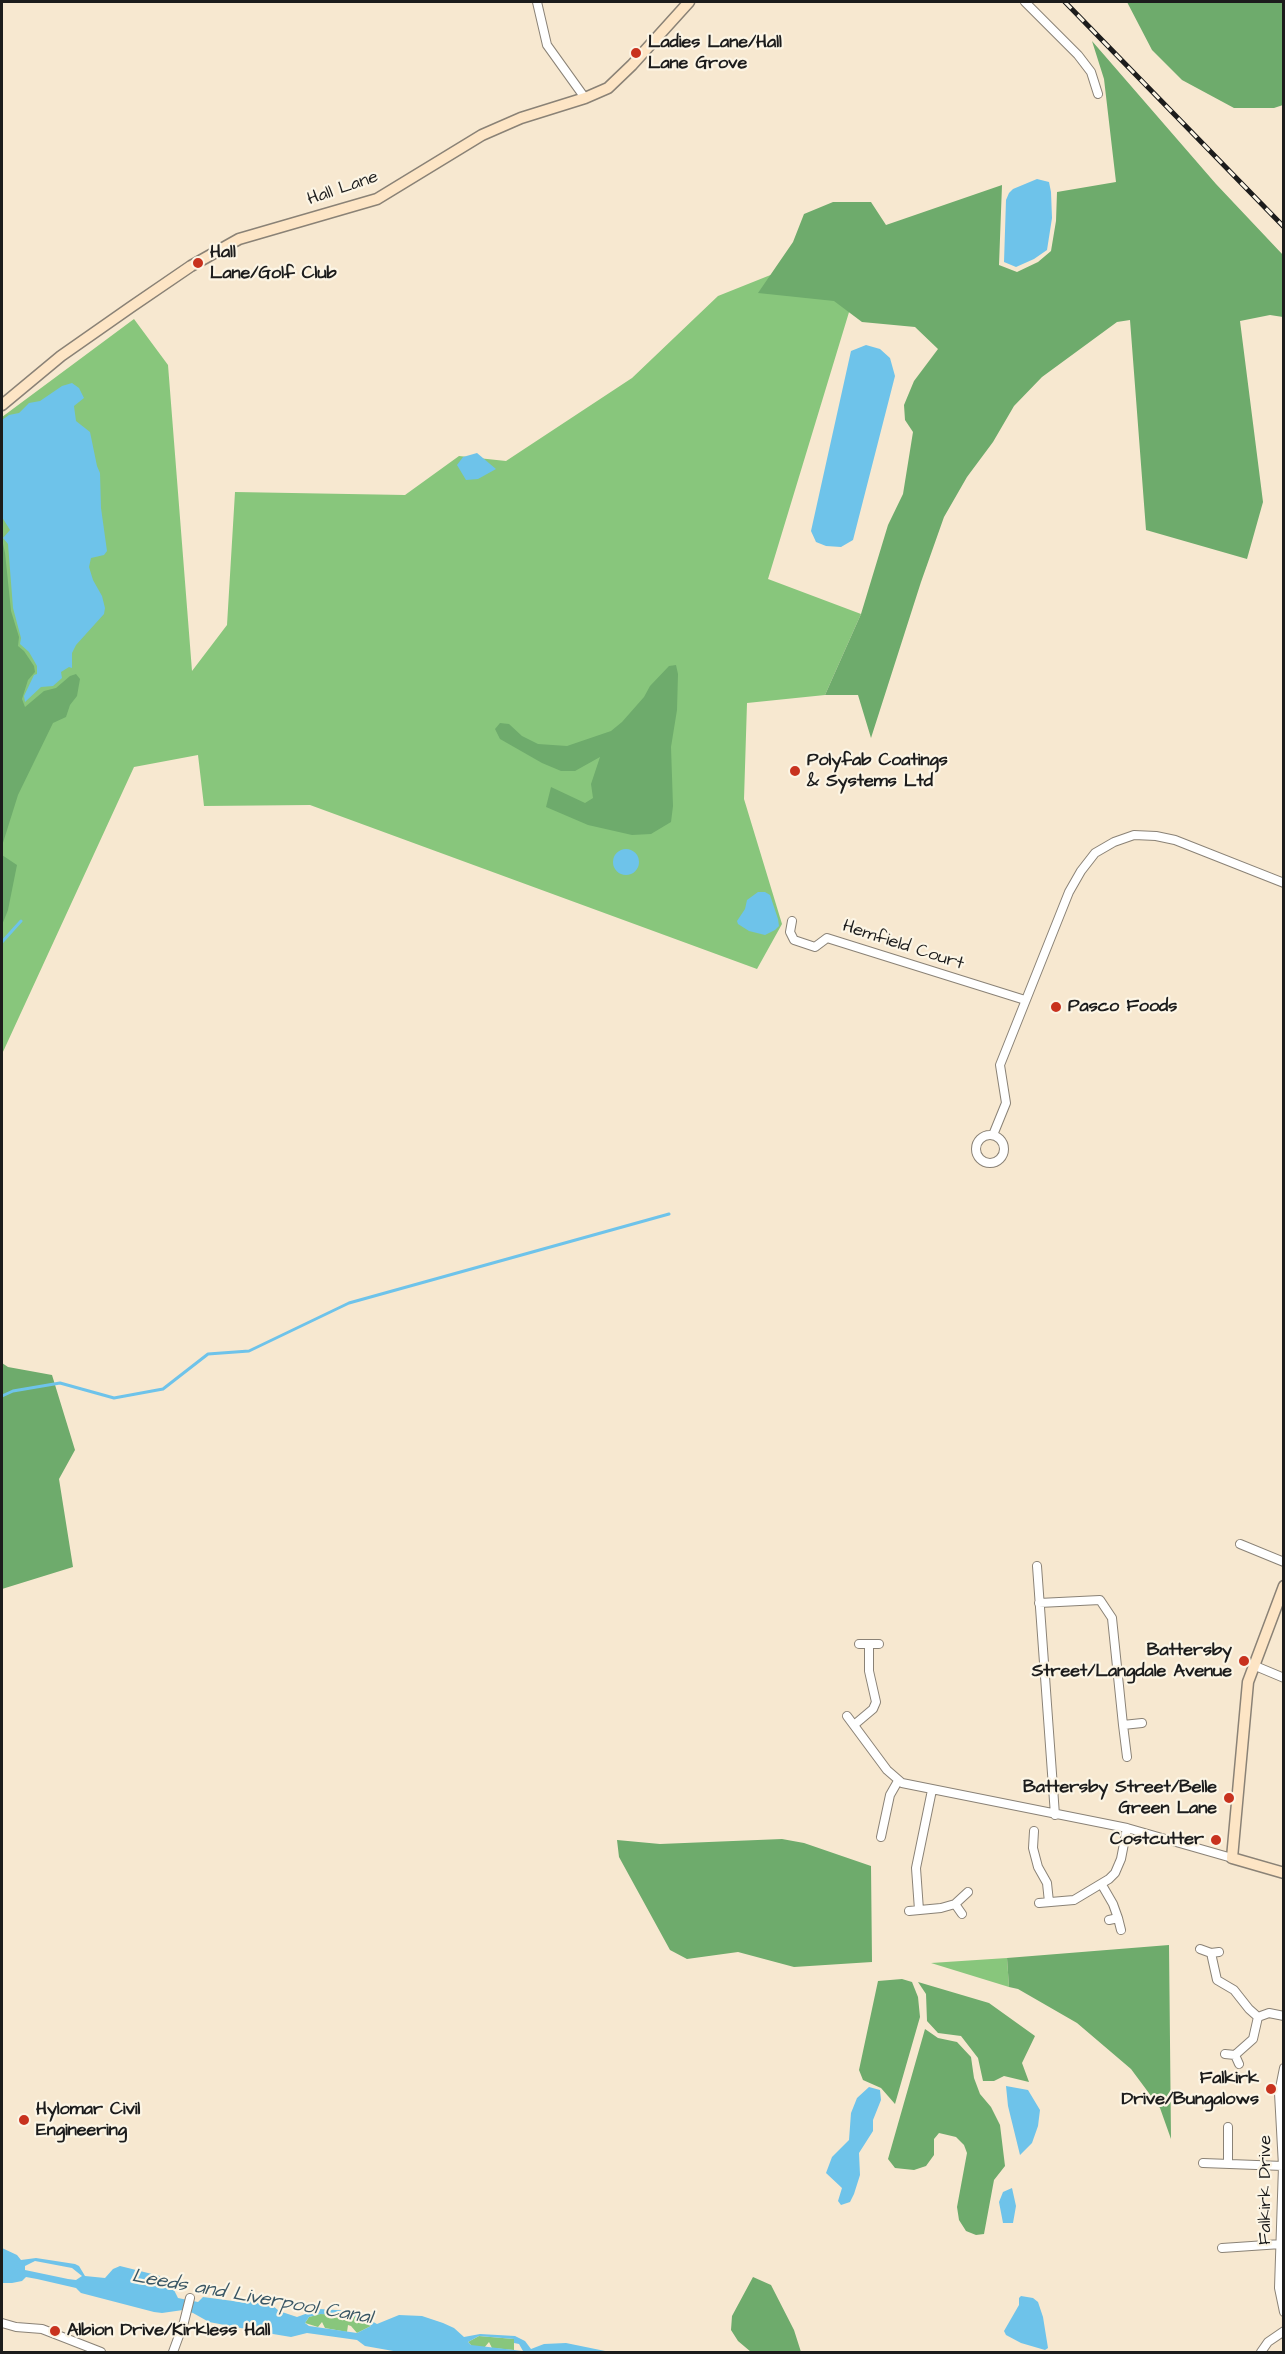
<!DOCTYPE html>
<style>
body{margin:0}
#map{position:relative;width:1285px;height:2354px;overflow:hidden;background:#f7e8d0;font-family:"Architects Daughter",sans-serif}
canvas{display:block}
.frame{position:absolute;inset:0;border:3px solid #1c1c1c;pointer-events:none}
</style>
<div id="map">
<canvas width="1285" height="2354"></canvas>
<div class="frame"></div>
</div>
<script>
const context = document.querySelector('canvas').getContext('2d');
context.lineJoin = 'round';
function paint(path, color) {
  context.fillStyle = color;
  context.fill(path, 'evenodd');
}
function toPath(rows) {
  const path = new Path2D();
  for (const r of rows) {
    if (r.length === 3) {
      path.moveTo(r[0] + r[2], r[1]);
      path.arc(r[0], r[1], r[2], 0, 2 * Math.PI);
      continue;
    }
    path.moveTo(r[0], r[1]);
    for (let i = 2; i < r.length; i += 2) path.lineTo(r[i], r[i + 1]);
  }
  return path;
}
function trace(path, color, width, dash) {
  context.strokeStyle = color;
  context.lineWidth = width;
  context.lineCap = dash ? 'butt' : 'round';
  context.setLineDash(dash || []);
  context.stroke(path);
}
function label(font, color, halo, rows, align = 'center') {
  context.font = font + ' "Architects Daughter",sans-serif';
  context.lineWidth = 4.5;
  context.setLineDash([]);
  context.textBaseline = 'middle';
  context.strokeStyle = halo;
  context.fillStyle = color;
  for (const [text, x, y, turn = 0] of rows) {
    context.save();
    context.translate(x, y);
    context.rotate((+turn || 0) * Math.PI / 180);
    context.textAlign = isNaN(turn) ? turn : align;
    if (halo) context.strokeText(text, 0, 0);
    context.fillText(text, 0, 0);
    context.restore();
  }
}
const green = toPath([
 [803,262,853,299,768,579,861,614,825,695,747,703,744,799,782,924,757,969,310,805,204,806,198,755,134,767,2,1054,2,417,134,319,168,365,192,671,227,625,235,492,405,495,459,456,506,461,632,378,718,296],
 [1007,1958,1009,1987,931,1963],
 [320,2314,353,2315,371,2326,357,2333,351,2326,348,2325,347,2332,325,2328,322,2322,318,2327,305,2323,309,2317],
 [479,2336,514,2339,514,2350,492,2348,489,2342,484,2348,473,2347,468,2342]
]);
const forest = toPath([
 [1127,2,1283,2,1283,105,1274,108,1234,108,1182,80,1152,50],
 [1092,41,1216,184,1283,255,1283,317,1270,315,1240,321,1263,502,1247,559,1146,530,1130,320,1117,322,1042,377,1014,406,993,442,967,477,944,517,921,582,871,738,858,695,825,695,861,614,888,525,903,494,913,432,905,420,904,405,914,381,938,349,915,327,862,322,834,301,758,293,793,242,804,214,833,202,871,202,886,225,1002,185,999,265,1017,272,1038,262,1051,251,1056,221,1057,192,1116,182,1104,79],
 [2,539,5,553,11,611,19,637,18,646,24,651,34,666,35,672,28,680,22,699,25,707,44,691,56,688,70,676,76,674,80,679,77,696,70,705,66,717,53,723,18,795,2,846],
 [676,665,678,674,677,710,671,747,673,806,671,822,651,834,632,835,588,825,546,807,551,787,585,803,593,798,591,784,600,757,575,771,561,771,542,763,500,739,495,729,500,723,509,724,522,736,538,744,567,746,611,731,622,722,644,697,650,686,669,666],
 [2,855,17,865,8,910,2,925],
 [2,1363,8,1367,52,1375,75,1450,59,1479,73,1567,2,1589],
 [782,1839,804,1843,871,1866,872,1962,794,1967,738,1952,687,1959,670,1950,619,1857,617,1840,660,1844],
 [1169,1945,1171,2139,1160,2108,1131,2069,1077,2023,1018,1989,1009,1987,1007,1958],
 [902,1979,912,1982,918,1997,920,2017,895,2104,881,2088,863,2080,859,2070,878,1981],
 [918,1982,989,2003,1035,2036,1022,2063,1029,2082,1004,2076,994,2081,983,2081,978,2058,961,2036,938,2033,927,2021,926,1994],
 [925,2029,938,2038,957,2042,971,2057,974,2078,980,2094,991,2107,1000,2125,1005,2166,994,2180,984,2234,976,2235,966,2231,959,2220,957,2207,967,2153,964,2145,956,2137,939,2133,934,2139,934,2155,926,2166,914,2170,895,2168,888,2159],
 [753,2277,771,2285,794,2330,801,2352,751,2352,738,2341,731,2330,732,2316]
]);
const water = toPath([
 [1037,179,1049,182,1051,192,1052,218,1047,250,1034,259,1016,267,1004,262,1006,200,1009,193,1013,189],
 [866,345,880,349,890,358,895,376,853,540,841,547,826,546,816,542,811,531,851,351],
 [72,383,79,388,84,398,74,406,76,421,90,432,97,466,100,473,101,508,107,551,104,555,91,558,89,567,93,580,102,596,105,608,104,614,76,645,72,653,72,668,69,667,61,672,62,678,53,686,41,687,25,702,24,696,34,675,37,674,37,666,29,652,20,644,21,638,13,608,8,544,3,538,10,530,2,517,2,420,9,415,19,413,29,403,40,401,62,386],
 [477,453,496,469,478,479,466,480,457,465,463,457],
 [626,862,13],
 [758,892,765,892,770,895,778,919,779,926,775,930,765,935,749,931,738,924,737,921,745,909,747,900],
 [1006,2086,1028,2090,1040,2110,1038,2126,1032,2143,1020,2155,1008,2106],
 [869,2087,880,2090,881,2100,873,2120,873,2131,859,2153,860,2175,854,2194,850,2202,841,2205,838,2201,842,2188,826,2173,832,2157,849,2140,851,2113,857,2098],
 [1012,2188,1016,2206,1013,2223,1003,2223,999,2202,1003,2192],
 [2,2248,17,2255,21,2260,36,2258,75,2264,79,2266,85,2276,105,2278,113,2269,120,2266,168,2278,178,2298,198,2302,203,2297,248,2303,259,2294,268,2297,272,2305,279,2311,297,2317,319,2309,353,2311,377,2324,399,2315,422,2316,443,2323,454,2328,464,2337,480,2334,515,2336,525,2341,531,2349,544,2344,566,2343,610,2352,399,2352,365,2346,357,2340,307,2333,291,2337,267,2333,209,2322,193,2313,183,2310,162,2313,154,2312,81,2293,76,2288,37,2279,26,2277,22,2281,12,2283,2,2283],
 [35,2261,72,2268,82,2276,76,2280,68,2279,25,2270,25,2266],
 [320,2314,352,2315,371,2326,357,2333,309,2326,305,2323,309,2317],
 [479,2336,514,2339,514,2343,519,2344,523,2351,471,2345,468,2342],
 [1021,2296,1033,2298,1038,2302,1043,2317,1048,2348,1045,2350,1021,2343,1006,2335,1004,2331,1019,2305,1019,2298]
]);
const stream = toPath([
 [2,942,21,921],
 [2,1396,13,1391,60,1383,114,1398,163,1389,208,1354,249,1351,349,1303,669,1214]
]);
const street = toPath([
 [537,2,547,45,585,98],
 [1025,2,1078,55,1091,72,1098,94],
 [792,921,790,932,794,940,815,947,827,938,1025,1000],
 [990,1149,14],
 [993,1135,1006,1103,1000,1065,1069,892,1081,871,1095,853,1114,842,1134,835,1156,836,1175,840,1284,883],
 [1240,1544,1284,1562],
 [1037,1566,1055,1815],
 [1039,1603,1100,1600,1112,1618,1123,1725],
 [859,1644,879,1644],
 [1253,1665,1284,1678],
 [847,1716,887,1770,902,1783,1127,1828,1232,1858],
 [854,1725,873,1709,876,1702,869,1671,869,1644],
 [1127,1757,1123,1725,1142,1723],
 [1034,1831,1033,1848,1038,1867,1047,1883,1049,1902],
 [881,1837,890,1795,898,1781],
 [1102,1885,1113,1904,1118,1918],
 [1039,1903,1074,1900,1109,1879,1115,1873,1121,1859,1127,1828],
 [919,1910,916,1868,932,1790],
 [909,1911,941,1908,955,1904],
 [962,1914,955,1904,968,1892],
 [1109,1920,1118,1918,1121,1930],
 [1200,1949,1211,1953,1219,1952],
 [1211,1953,1217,1980,1234,1990,1249,2009,1258,2017,1269,2013,1284,2016],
 [1225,2054,1235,2055,1239,2064],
 [1235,2055,1253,2039,1258,2017],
 [1284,2068,1279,2093,1283,2166,1279,2288,1284,2312],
 [1203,2163,1283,2166],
 [1228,2164,1228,2127],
 [1222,2248,1281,2244],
 [2,2323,16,2327,42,2329,101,2352],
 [173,2352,184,2322,190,2298],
 [1261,2352,1268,2342,1284,2331]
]);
const secondary = toPath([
 [2,405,61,356,131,307,191,266,239,239,377,199,482,135,521,118,585,98,608,88,632,65,689,2],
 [1284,1586,1248,1682,1232,1858,1284,1873]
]);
const rail = toPath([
 [1065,2,1284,227]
]);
const markers = [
 [636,53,6,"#c8321e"],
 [198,263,6,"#c8321e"],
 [795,771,6,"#c8321e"],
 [1056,1007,6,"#c8321e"],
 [1244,1661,6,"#c8321e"],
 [1229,1798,6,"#c8321e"],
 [1216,1840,6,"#c8321e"],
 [1271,2089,6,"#c8321e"],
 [24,2120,6,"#c8321e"],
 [55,2331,6,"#c8321e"]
];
const poiNames = [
 ["Ladies Lane/Hall",648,43],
 ["Lane Grove",648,64],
 ["Hall",210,253],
 ["Lane/Golf Club",210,274],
 ["Polyfab Coatings",807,761],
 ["& Systems Ltd",807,782],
 ["Pasco Foods",1068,1007],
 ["Battersby",1232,1651,"right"],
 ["Street/Langdale Avenue",1232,1672,"right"],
 ["Battersby Street/Belle",1217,1788,"right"],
 ["Green Lane",1217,1809,"right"],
 ["Costcutter",1204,1840,"right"],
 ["Falkirk",1259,2079,"right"],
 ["Drive/Bungalows",1259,2100,"right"],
 ["Hylomar Civil",36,2110],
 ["Engineering",36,2131],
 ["Albion Drive/Kirkless Hall",67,2331]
];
const streetNames = [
 ["Hall Lane",343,189,-19],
 ["Hemfield Court",903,946,18],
 ["Falkirk Drive",1266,2190,-90]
];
const waterNames = [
 ["Leeds and Liverpool Canal",252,2298,10]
];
paint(green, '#88c67c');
paint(forest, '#6eab6c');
paint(water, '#6ec3ea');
trace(stream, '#6ec3ea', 3);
trace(street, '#8a8276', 10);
trace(secondary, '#8a8276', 13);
trace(street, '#fff', 8);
trace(secondary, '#fde5c5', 10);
trace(rail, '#1c1c1c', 5);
trace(rail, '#fcf5e5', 3, [9]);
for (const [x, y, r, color] of markers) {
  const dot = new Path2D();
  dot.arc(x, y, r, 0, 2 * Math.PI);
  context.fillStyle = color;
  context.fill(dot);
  trace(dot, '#fcf5e5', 2);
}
label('bold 18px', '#1c1c1c', '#fcf5e5', poiNames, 'left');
label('18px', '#1c1c1c', '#fcf5e5', streetNames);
label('italic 20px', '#395664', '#fcf5e5', waterNames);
</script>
